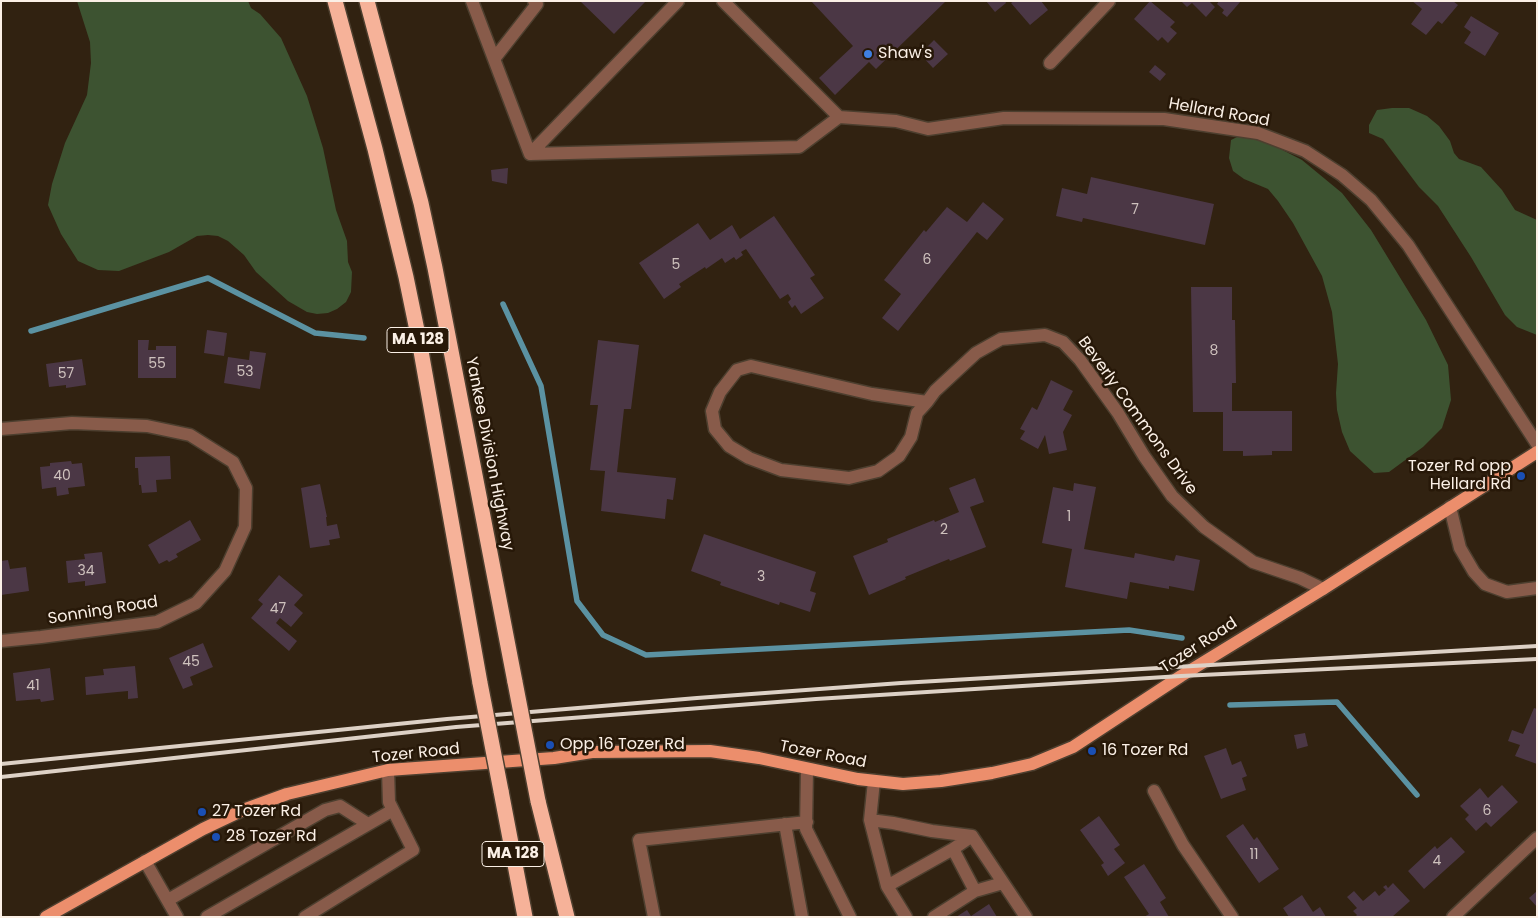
<!DOCTYPE html>
<style>
body{margin:0}
#map{position:relative;width:1538px;height:918px;overflow:hidden;background:#312211;font-family:Poppins,sans-serif}
canvas{display:block}
.frame{position:absolute;inset:0;border:2px solid #fbf0e6;pointer-events:none}
</style>
<div id="map">
<canvas width="1538" height="918"></canvas>
<div class="frame"></div>
</div>
<script>
const context = document.querySelector('canvas').getContext('2d');
context.lineJoin = 'round';
function paint(path, color) {
  context.fillStyle = color;
  context.fill(path, 'evenodd');
}
function toPath(rows) {
  const path = new Path2D();
  for (const r of rows) {
    path.moveTo(r[0], r[1]);
    for (let i = 2; i < r.length; i += 2) path.lineTo(r[i], r[i + 1]);
  }
  return path;
}
function trace(path, color, width, dash) {
  context.strokeStyle = color;
  context.lineWidth = width;
  context.lineCap = dash ? 'butt' : 'round';
  context.setLineDash(dash || []);
  context.stroke(path);
}
function label(font, color, halo, rows, align = 'center') {
  context.font = font + ' Poppins,sans-serif';
  context.lineWidth = 5;
  context.setLineDash([]);
  context.textBaseline = 'middle';
  context.strokeStyle = halo;
  context.fillStyle = color;
  for (const [text, x, y, turn = 0] of rows) {
    context.save();
    context.translate(x, y);
    context.rotate((+turn || 0) * Math.PI / 180);
    context.textAlign = isNaN(turn) ? turn : align;
    if (halo) context.strokeText(text, 0, 0);
    context.fillText(text, 0, 0);
    context.restore();
  }
}
const green = toPath([
 [77,1,248,1,251,8,260,14,281,38,307,96,323,148,336,210,347,241,348,262,352,272,351,292,346,302,337,309,328,313,317,314,307,312,288,301,256,272,244,255,228,241,218,236,208,235,197,236,169,252,119,271,98,270,78,261,61,234,48,205,52,184,65,143,87,95,91,63,90,42],
 [1392,108,1409,108,1427,116,1439,126,1450,141,1454,153,1459,159,1481,167,1502,190,1515,210,1537,220,1537,335,1517,327,1505,315,1471,257,1438,206,1419,187,1383,139,1369,133,1369,125,1377,110],
 [1241,135,1267,142,1302,160,1342,193,1371,230,1426,320,1448,365,1451,400,1442,428,1423,447,1389,472,1374,473,1350,451,1342,432,1337,410,1336,393,1338,364,1332,312,1322,276,1293,223,1278,201,1268,189,1244,179,1233,171,1229,158,1231,140]
]);
const stream = toPath([
 [503,304,541,386,577,601,603,635,646,655,1129,630,1182,638],
 [31,331,208,278,315,333,364,338],
 [1230,705,1337,702,1417,795]
]);
const building = toPath([
 [580,1,646,1,614,34],
 [811,1,946,1,876,69,869,62,835,95,819,78,853,46],
 [986,1,1005,1,1006,3,995,12],
 [1014,1,1041,1,1048,10,1030,25,1011,3],
 [1150,1,1175,22,1170,27,1177,33,1168,43,1162,37,1158,41,1134,19],
 [1181,1,1209,1,1215,7,1206,17,1192,3,1187,7],
 [1219,1,1241,1,1227,17,1222,13,1224,10,1217,4],
 [1412,1,1453,1,1458,5,1442,24,1438,21,1426,35,1411,24,1422,9],
 [1471,16,1499,33,1485,56,1464,43,1471,32,1464,27],
 [934,40,948,54,933,68,920,54],
 [1155,65,1166,74,1160,81,1149,72],
 [508,168,507,184,492,181,491,170],
 [1091,177,1214,204,1205,245,1083,218,1082,222,1056,216,1062,188,1087,194],
 [983,202,1004,219,987,240,977,232,898,331,882,318,901,294,884,280,924,230,926,232,947,207,967,222],
 [774,216,815,275,810,278,824,298,801,314,795,305,792,308,788,302,791,299,788,294,780,299,746,249,741,252,743,255,736,260,734,257,725,263,722,258,706,269,705,267,679,284,681,287,664,299,639,263,698,223,710,240,732,225,740,239],
 [1191,287,1232,287,1232,320,1235,320,1236,383,1232,383,1232,411,1292,411,1292,451,1272,451,1272,455,1243,456,1243,451,1223,451,1223,412,1193,412],
 [207,330,227,333,224,356,204,353],
 [138,340,149,340,148,350,156,350,156,346,176,346,176,378,138,378],
 [598,340,639,345,631,409,624,409,617,472,676,478,673,500,667,499,665,519,601,511,605,471,590,470,598,405,590,405],
 [250,351,266,353,260,389,224,383,228,357,249,360],
 [82,359,86,385,66,388,66,385,49,387,46,364],
 [1051,380,1073,391,1063,410,1072,415,1063,432,1067,450,1049,454,1045,435,1038,449,1020,439,1025,431,1020,429,1032,407,1037,410],
 [170,456,171,479,156,480,157,492,142,493,141,485,139,485,138,468,135,468,135,457],
 [71,461,72,464,82,463,85,486,68,488,69,494,57,496,56,487,42,489,40,467,50,466,50,463],
 [975,478,984,502,970,507,986,547,950,561,949,559,905,577,906,579,869,595,853,556,888,542,887,539,934,520,935,522,959,512,949,488],
 [1074,483,1096,487,1084,549,1134,558,1135,553,1174,561,1176,555,1200,560,1194,591,1169,586,1169,589,1130,582,1127,599,1065,587,1072,549,1042,543,1053,487,1073,491],
 [320,484,327,517,326,517,327,526,337,524,340,538,329,540,330,545,310,548,301,488],
 [190,520,201,540,176,554,178,557,169,562,167,560,159,564,148,545],
 [704,534,816,572,810,591,816,593,810,612,780,602,779,605,720,585,721,582,691,571],
 [102,552,106,583,85,586,85,581,68,583,66,561,85,559,84,554],
 [8,560,10,569,26,567,29,591,1,595,1,561],
 [279,575,303,595,294,605,303,613,291,627,280,618,276,623,297,641,289,651,251,618,263,604,258,600],
 [203,643,213,667,190,677,193,685,183,689,169,658],
 [135,666,138,698,128,699,128,691,86,695,85,677,104,675,103,669],
 [50,668,54,700,41,702,40,699,16,701,13,673],
 [1534,708,1537,709,1537,764,1515,756,1520,745,1508,741,1512,730,1523,734],
 [1305,733,1308,746,1297,749,1294,735],
 [1226,748,1232,765,1241,761,1247,776,1242,778,1246,790,1221,799,1204,756],
 [1502,785,1518,802,1491,827,1486,822,1476,831,1465,819,1469,815,1460,806,1480,788,1488,798],
 [1099,816,1120,845,1114,849,1125,863,1108,876,1101,865,1104,863,1080,830],
 [1243,824,1254,840,1257,837,1279,869,1259,883,1226,836],
 [1451,837,1465,852,1424,889,1408,871,1435,846,1437,849],
 [1144,864,1166,898,1160,902,1169,917,1144,917,1149,914,1124,877],
 [1393,883,1410,901,1392,917,1355,917,1357,915,1353,911,1357,908,1347,897,1354,891,1363,901,1375,891,1379,896,1386,890,1383,887,1386,885,1388,888],
 [1537,891,1537,907,1529,898],
 [1302,895,1313,912,1320,907,1326,917,1289,917,1283,908],
 [989,904,997,917,956,917,967,910,971,916]
]);
const minor = toPath([
 [472,1,530,154],
 [678,1,530,154,799,147,839,117,723,1],
 [494,59,537,4,534,1],
 [1050,63,1109,1],
 [839,117,896,121,928,129,1004,118,1164,119,1258,133,1305,151,1342,175,1371,200,1408,245,1537,444],
 [927,402,872,394,751,366,737,370,720,392,712,411,715,429,729,446,749,458,781,470,849,478,878,471,899,456,911,437,917,413,927,402,935,391,976,353,1001,339,1045,335,1063,342,1080,360,1118,413,1144,456,1172,496,1204,527,1253,562,1300,578,1323,589],
 [1,429,72,423,147,426,190,435,233,462,246,488,245,527,225,571,196,603,157,622,41,637,1,641],
 [1450,507,1460,548,1474,572,1485,584,1507,592,1537,588],
 [807,769,806,829,850,917],
 [874,781,870,820,887,886,906,917],
 [1154,791,1183,845,1232,917],
 [870,820,893,823,932,831,972,836,1026,917],
 [785,824,802,917],
 [953,849,975,891],
 [145,861,177,917],
 [887,886,953,849,972,836],
 [168,900,325,810,340,806,368,824],
 [207,917,393,810],
 [305,917,413,850,389,802,388,770],
 [654,917,639,840,807,822],
 [934,917,975,891,1003,883],
 [1453,917,1537,838]
]);
const major = toPath([
 [46,917,203,829,243,810,287,794,388,770,554,758,592,752,710,751,759,758,858,779,903,784,941,781,992,773,1032,764,1073,747,1181,676,1323,589,1537,452]
]);
const highway = toPath([
 [335,1,375,149,406,277,419,340,480,683],
 [367,1,421,203,435,268,515,682],
 [501,791,525,917],
 [538,801,567,917]
]);
const rail = toPath([
 [1,764,447,719,697,698,901,683,1537,646],
 [1,777,456,727,816,699,1181,676,1537,659]
]);
const highwayBridge = toPath([
 [515,682,538,801],
 [480,683,501,791]
]);
const markers = [
 [868,54,5,"#3f7fe0"],
 [1521,476,5,"#1a4fb4"],
 [550,745,5,"#1a4fb4"],
 [1092,751,5,"#1a4fb4"],
 [202,812,5,"#1a4fb4"],
 [216,837,5,"#1a4fb4"]
];
const numberNames = [
 ["7",1135,210],
 ["6",927,260],
 ["5",676,265],
 ["8",1214,351],
 ["55",157,364],
 ["53",245,372],
 ["57",66,374],
 ["40",62,476],
 ["1",1069,517],
 ["2",944,530],
 ["34",86,571],
 ["3",761,577],
 ["47",278,609],
 ["45",191,662],
 ["41",33,686],
 ["6",1487,811],
 ["11",1254,855],
 ["4",1437,861]
];
const shields = [
 [418,340,62],
 [513,854,62]
];
const shieldNames = [
 ["MA 128",418,340],
 ["MA 128",513,854]
];
const poiNames = [
 ["Shaw's",878,54],
 ["Tozer Rd opp",1511,467,"right"],
 ["Hellard Rd",1511,485,"right"],
 ["Opp 16 Tozer Rd",560,745],
 ["16 Tozer Rd",1102,751],
 ["27 Tozer Rd",212,812],
 ["28 Tozer Rd",226,837]
];
const streetNames = [
 ["Hellard Road",1219,113,10],
 ["Beverly Commons Drive",1137,416,54],
 ["Yankee Division Highway",489,454,79],
 ["Sonning Road",103,611,-9],
 ["Tozer Road",1199,646,-33],
 ["Tozer Road",416,754,-6],
 ["Tozer Road",823,755,11]
];
paint(green, '#3d5331');
trace(stream, '#5b92a2', 5.5);
paint(building, '#4b3745');
trace(minor, '#4d3f2f', 15);
trace(major, '#4d3f2f', 15);
trace(highway, '#4d3f2f', 18);
trace(minor, '#885b4a', 12);
trace(major, '#ec8e6c', 12);
trace(highway, '#f6b299', 15);
trace(rail, '#ddd1c6', 4);
trace(highwayBridge, '#4d3f2f', 18, []);
trace(highwayBridge, '#f6b299', 15);
for (const [x, y, r, color] of markers) {
  const dot = new Path2D();
  dot.arc(x, y, r, 0, 2 * Math.PI);
  context.fillStyle = color;
  context.fill(dot);
  trace(dot, '#271808', 2);
}
label('14px', '#cfc2be', null, numberNames);
for (const [x, y, w] of shields) {
  const box = new Path2D();
  box.roundRect(x - w / 2, y - 12.5, w, 25, 4);
  context.fillStyle = '#271808';
  context.fill(box);
  trace(box, '#fbf0e6', 1);
}
label('bold 15px', '#fbf0e6', null, shieldNames);
label('16px', '#fbf0e6', '#271808', poiNames, 'left');
label('16px', '#fbf0e6', '#271808', streetNames);
</script>
